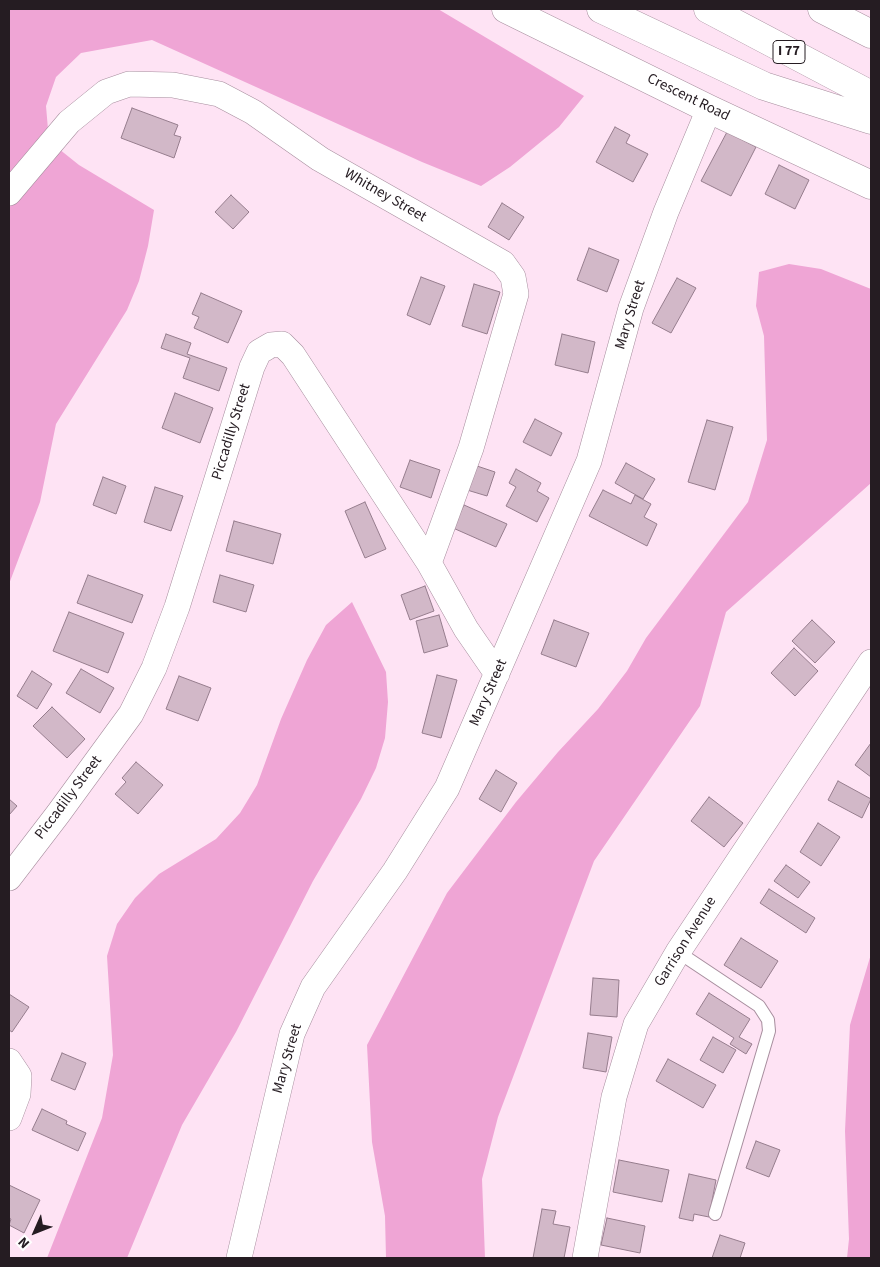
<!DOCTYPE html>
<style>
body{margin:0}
#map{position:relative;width:880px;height:1267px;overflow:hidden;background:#fee3f4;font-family:"Source Sans 3",sans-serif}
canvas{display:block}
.frame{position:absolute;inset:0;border:10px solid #251c22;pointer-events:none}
.north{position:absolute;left:10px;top:1207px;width:50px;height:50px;-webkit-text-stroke:4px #fff;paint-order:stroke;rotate:226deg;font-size:14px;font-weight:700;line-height:20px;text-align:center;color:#251c22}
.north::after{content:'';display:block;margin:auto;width:18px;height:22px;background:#251c22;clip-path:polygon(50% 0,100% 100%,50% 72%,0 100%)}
</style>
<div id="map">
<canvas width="880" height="1267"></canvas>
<div class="frame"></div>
<div class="north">N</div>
</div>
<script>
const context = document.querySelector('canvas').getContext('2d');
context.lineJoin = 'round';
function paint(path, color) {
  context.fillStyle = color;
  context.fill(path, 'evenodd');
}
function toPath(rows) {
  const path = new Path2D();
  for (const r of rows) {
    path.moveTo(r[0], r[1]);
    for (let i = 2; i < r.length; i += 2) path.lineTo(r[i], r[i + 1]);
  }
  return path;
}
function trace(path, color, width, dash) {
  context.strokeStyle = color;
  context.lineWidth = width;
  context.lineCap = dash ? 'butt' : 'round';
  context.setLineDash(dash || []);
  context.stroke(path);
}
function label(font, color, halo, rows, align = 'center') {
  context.font = font + ' "Source Sans 3",sans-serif';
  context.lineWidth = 4.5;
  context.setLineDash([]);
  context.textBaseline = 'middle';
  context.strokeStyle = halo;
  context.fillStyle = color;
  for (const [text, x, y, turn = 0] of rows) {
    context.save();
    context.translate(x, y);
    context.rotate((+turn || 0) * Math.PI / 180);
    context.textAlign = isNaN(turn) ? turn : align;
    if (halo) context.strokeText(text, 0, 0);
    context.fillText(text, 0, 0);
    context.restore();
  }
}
const green = toPath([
 [9,9,438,9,584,96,559,127,510,167,481,186,422,162,152,40,81,53,56,77,46,106,49,141,79,165,154,210,148,246,139,281,127,310,56,424,40,502,9,584],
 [789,264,821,269,871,289,871,483,726,612,700,706,594,861,498,1117,482,1179,485,1258,386,1258,385,1216,372,1142,367,1045,447,893,516,802,558,752,598,709,627,671,646,638,748,502,767,440,764,336,756,306,759,272],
 [352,602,386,672,388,702,385,738,376,768,361,799,313,881,236,1032,182,1125,127,1258,47,1258,102,1118,113,1055,107,956,117,924,135,898,159,874,216,839,240,813,257,785,281,719,307,660,326,625],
 [871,954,871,1258,847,1258,849,1239,845,1131,850,1025]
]);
const building = toPath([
 [132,108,178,125,174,135,181,137,174,158,121,138,132,108],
 [615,127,630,135,626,143,648,154,633,182,596,162,615,127],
 [727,132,756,147,731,196,701,181,727,132],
 [779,165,809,180,795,209,765,194,779,165],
 [231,195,249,212,233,229,215,212,231,195],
 [502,203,524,217,509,240,488,227,502,203],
 [589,248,619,260,607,292,577,280,589,248],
 [421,277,445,286,430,325,407,315,421,277],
 [677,278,696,288,671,333,652,323,677,278],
 [474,284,500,292,487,334,462,326,474,284],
 [201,293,242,311,228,343,194,328,199,317,192,314,201,293],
 [166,334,191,343,187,354,227,368,219,391,183,378,190,358,161,348,166,334],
 [562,334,595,342,588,373,555,365,562,334],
 [175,393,213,408,200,443,162,428,175,393],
 [535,419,562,433,551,456,523,442,535,419],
 [707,420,733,427,715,490,688,482,707,420],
 [410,460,440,470,431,498,400,487,410,460],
 [626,463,655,479,643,499,615,483,626,463],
 [474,465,495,472,487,496,467,490,474,465],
 [516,469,541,483,537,491,549,498,537,522,506,506,516,487,509,483,516,469],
 [103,477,126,486,116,514,93,505,103,477],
 [155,487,183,496,171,531,144,522,155,487],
 [603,490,631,504,635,495,651,504,644,517,657,524,647,546,589,516,603,490],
 [365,502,386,549,365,558,345,511,365,502],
 [464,505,507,524,496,547,453,528,464,505],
 [234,521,281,534,273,564,226,551,234,521],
 [88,575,143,595,132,623,77,603,88,575],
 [220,575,254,585,246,612,213,602,220,575],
 [425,586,434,611,410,620,401,595,425,586],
 [69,612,124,633,108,673,53,651,69,612],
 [439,615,448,646,424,653,416,621,439,615],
 [554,620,589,633,576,667,541,654,554,620],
 [812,620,835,642,815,663,792,641,812,620],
 [794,648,818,671,795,696,771,673,794,648],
 [81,669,114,688,100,713,66,693,81,669],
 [32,671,52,684,37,709,17,696,32,671],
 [437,675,457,680,441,738,422,733,437,675],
 [179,676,211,688,198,721,166,709,179,676],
 [52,707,85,739,67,758,33,726,52,707],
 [871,743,871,777,855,765,871,743],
 [136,762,163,785,138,814,115,794,126,782,122,778,136,762],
 [496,770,517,783,501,812,479,799,496,770],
 [838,781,871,799,862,818,828,800,838,781],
 [709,797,743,823,724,847,691,821,709,797],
 [9,799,17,806,9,815,9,799],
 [818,823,840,837,821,866,800,852,818,823],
 [786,865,810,882,798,898,774,881,786,865],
 [769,889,815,918,806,933,760,903,769,889],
 [741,938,778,961,761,988,724,965,741,938],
 [593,978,619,980,617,1017,590,1015,593,978],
 [709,993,750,1019,739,1037,752,1044,746,1054,730,1044,734,1038,696,1014,709,993],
 [9,994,29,1007,12,1032,9,1030,9,994],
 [588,1033,612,1037,606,1072,583,1068,588,1033],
 [713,1037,736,1050,723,1073,700,1060,713,1037],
 [62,1053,86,1063,75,1090,51,1080,62,1053],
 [668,1059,716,1085,703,1108,656,1081,668,1059],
 [42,1109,67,1121,66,1124,86,1133,78,1151,32,1130,42,1109],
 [756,1141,780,1150,769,1177,746,1168,756,1141],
 [619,1160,669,1170,662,1202,613,1192,619,1160],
 [689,1174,716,1180,709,1217,694,1214,693,1221,679,1218,689,1174],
 [9,1185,40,1200,24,1233,9,1225,11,1219,9,1218,9,1185],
 [542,1209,556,1211,553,1224,570,1227,564,1258,533,1258,542,1209],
 [607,1218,645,1226,640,1253,601,1245,607,1218],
 [720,1235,745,1243,740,1258,712,1258,720,1235]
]);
const service = toPath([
 [678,952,759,1006,768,1020,769,1031,715,1214]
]);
const minor = toPath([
 [9,193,69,122,106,92,129,84,173,85,219,94,253,112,320,159,503,263,513,277,516,294,471,448,429,563],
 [9,878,58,814,131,714,154,668,177,607,252,367,259,352,271,345,282,344,293,355,429,563,466,629,497,674],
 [9,1061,19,1076,18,1094,9,1118],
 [239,1258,292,1034,313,987,395,871,447,788,589,461,631,308,666,212,709,109],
 [585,1258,614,1097,636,1024,678,952,871,662]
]);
const tertiary = toPath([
 [506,9,709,109,871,185]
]);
const motorway = toPath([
 [601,9,764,86,871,120],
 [708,9,871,95],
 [822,9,871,34]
]);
const shields = [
 [789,52,32]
];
const shieldNames = [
 ["I 77",789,52]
];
const streetNames = [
 ["Crescent Road",688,98,26],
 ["Whitney Street",385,196,30],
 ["Mary Street",631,315,-73],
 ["Piccadilly Street",232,432,-73],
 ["Mary Street",489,693,-66],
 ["Piccadilly Street",69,798,-53],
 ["Garrison Avenue",686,942,-58],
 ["Mary Street",288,1059,-74]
];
paint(green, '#efa5d5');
paint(building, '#d2b8c8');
trace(building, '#967d8d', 1);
trace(service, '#a78e9e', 14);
trace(minor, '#a78e9e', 26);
trace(tertiary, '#a78e9e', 29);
trace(motorway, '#a78e9e', 29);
trace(service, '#fff', 12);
trace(minor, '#fff', 25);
trace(tertiary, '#fff', 28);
trace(motorway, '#fff', 28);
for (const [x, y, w] of shields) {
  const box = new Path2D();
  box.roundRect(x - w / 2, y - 11.5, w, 23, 4);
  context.fillStyle = '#fff';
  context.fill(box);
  trace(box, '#251c22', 1);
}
label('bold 14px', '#251c22', null, shieldNames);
label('15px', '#251c22', '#fff', streetNames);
</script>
